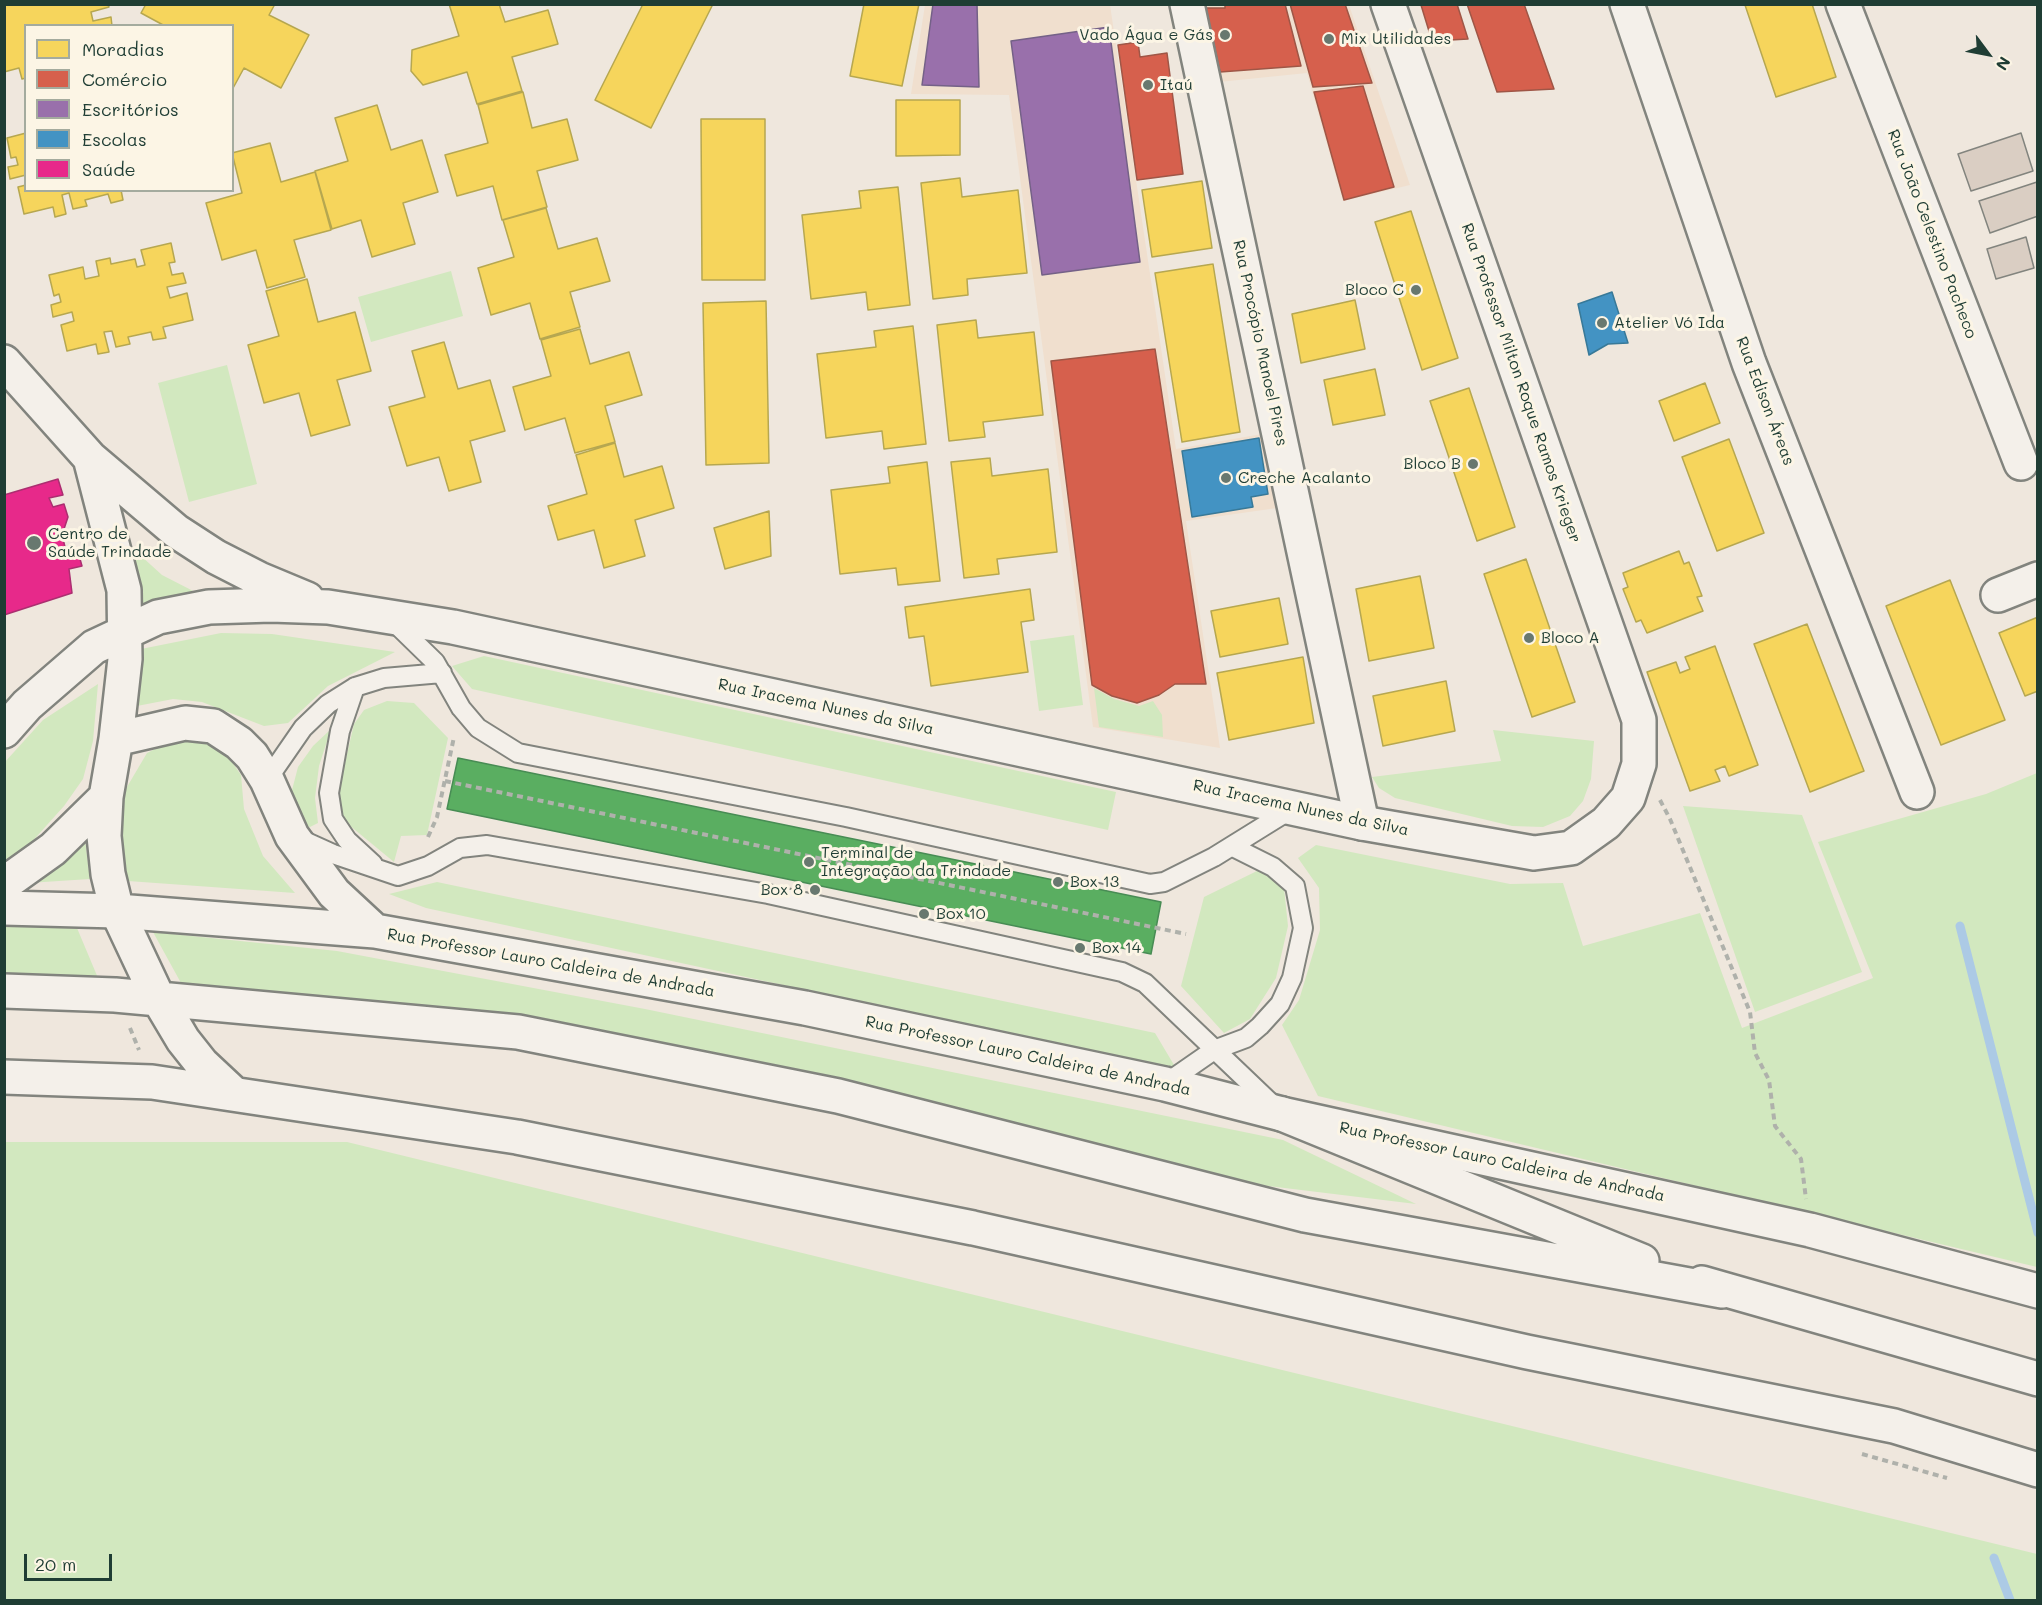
<!DOCTYPE html>
<meta charset="utf-8">
<style>
body{margin:0}
#map{position:relative;width:2042px;height:1605px;overflow:hidden;background:#efe7dd;font-family:Mali,sans-serif}
canvas{display:block}
.frame{position:absolute;inset:0;border:6px solid #1f3d34;pointer-events:none}
.legend{position:absolute;left:24px;top:24px;width:210px;height:168px;box-sizing:border-box;background:#fcf5e5;border:2px solid #a4ab9e;margin:0;padding:8px 10px;list-style:none;font-size:18px;color:#1f3d34}
.legend li{display:flex;align-items:center;gap:12px;height:30px}
.legend b{width:30px;border:2px solid #a4ab9e}
.north{position:absolute;left:1958px;top:24px;width:60px;height:60px;-webkit-text-stroke:4px #fcf5e5;paint-order:stroke;rotate:122deg;font-size:16px;font-weight:700;line-height:24px;text-align:center;color:#1f3d34}
.north::after{content:'';display:block;margin:auto;width:21px;height:27px;background:#1f3d34;clip-path:polygon(50% 0,100% 100%,50% 72%,0 100%)}
.scale{position:absolute;left:24px;top:1554px;width:88px;height:27px;box-sizing:border-box;border:3px solid #1f3d34;border-top:0;padding-left:8px;font-size:18px;line-height:21px;white-space:nowrap;color:#1f3d34;-webkit-text-stroke:4px #fcf5e5;paint-order:stroke}
</style>
<div id="map">
<canvas width="2042" height="1605"></canvas>
<div class="frame"></div>
<ul class="legend">
<li><b style="height:16px;background:#f6d55c"></b>Moradias</li>
<li><b style="height:16px;background:#d6604d"></b>Comércio</li>
<li><b style="height:16px;background:#9970ab"></b>Escritórios</li>
<li><b style="height:16px;background:#4393c3"></b>Escolas</li>
<li><b style="height:16px;background:#e7298a"></b>Saúde</li>
</ul>
<div class="north">N</div>
<div class="scale">20 m</div>
</div>
<script>
const context = document.querySelector('canvas').getContext('2d');
context.lineJoin = 'round';
function paint(path, color) {
  context.fillStyle = color;
  context.fill(path, 'evenodd');
}
function toPath(rows) {
  const path = new Path2D();
  for (const r of rows) {
    path.moveTo(r[0], r[1]);
    for (let i = 2; i < r.length; i += 2) path.lineTo(r[i], r[i + 1]);
  }
  return path;
}
function trace(path, color, width, dash) {
  context.strokeStyle = color;
  context.lineWidth = width;
  context.lineCap = dash ? 'butt' : 'round';
  context.setLineDash(dash || []);
  context.stroke(path);
}
function label(font, color, halo, rows, align = 'center') {
  context.font = font + ' Mali,sans-serif';
  context.lineWidth = 6;
  context.setLineDash([]);
  context.textBaseline = 'middle';
  context.strokeStyle = halo;
  context.fillStyle = color;
  for (const [text, x, y, turn = 0] of rows) {
    context.save();
    context.translate(x, y);
    context.rotate((+turn || 0) * Math.PI / 180);
    context.textAlign = isNaN(turn) ? turn : align;
    if (halo) context.strokeText(text, 0, 0);
    context.fillText(text, 0, 0);
    context.restore();
  }
}
const built = toPath([
 [925,5,1110,5,1176,449,1262,434,1277,508,1186,521,1220,748,1093,727,1009,95,911,94],
 [1202,5,1349,5,1410,185,1343,201,1307,73,1219,82]
]);
const green = toPath([
 [451,271,463,316,371,342,358,297],
 [227,365,257,484,189,502,158,383],
 [129,545,162,575,199,594,142,606],
 [221,633,272,634,395,652,328,686,288,723,264,726,202,702,173,699,137,706,141,649],
 [1074,635,1083,705,1039,711,1030,641],
 [484,656,1116,792,1108,830,472,689,452,666],
 [98,684,93,741,83,779,64,806,21,854,5,861,4,763,43,720],
 [1094,688,1114,699,1139,706,1153,701,1162,715,1163,737,1099,727],
 [387,701,414,703,448,738,427,835,401,836,394,862,349,825,335,806,354,724,364,710],
 [331,729,319,766,315,798,318,823,310,827,302,825,295,811,291,794,298,767,313,746],
 [1493,730,1594,741,1591,779,1583,801,1570,816,1543,827,1512,826,1395,798,1379,788,1372,777,1501,761],
 [196,737,228,756,241,775,244,809,263,856,295,893,128,881,118,834,124,792,147,753,173,740],
 [2037,773,2037,1267,1318,1096,1282,1025,1299,1000,1320,930,1319,888,1298,858,1316,845,1510,884,1563,883,1583,946,1700,913,1742,1028,1873,978,1818,842,1986,794],
 [1683,806,1802,815,1862,972,1755,1012],
 [85,840,90,879,28,883],
 [1259,870,1284,888,1288,926,1276,978,1250,1019,1224,1033,1181,986,1204,897],
 [437,882,1155,1033,1177,1070,426,908,389,894],
 [5,925,77,928,98,978,5,975],
 [153,932,337,951,645,1009,1283,1140,1416,1204,1219,1180,547,1025,181,983],
 [4,1142,347,1142,2037,1554,2037,1600,5,1600]
]);
const homes = toPath([
 [4,4,108,4,109,7,91,12,93,21,111,17,112,26,26,26,26,78,22,79,19,68,4,72,4,4],
 [146,4,275,4,269,15,309,35,281,88,244,68,232,90,232,26,165,26,141,13,146,4],
 [449,4,499,4,505,22,548,10,558,44,512,57,522,91,477,104,467,72,423,85,411,71,412,50,459,36,449,4],
 [643,4,713,4,651,128,595,100,643,4],
 [864,4,919,4,902,86,850,76,864,4],
 [1812,4,1836,77,1776,97,1745,5,1812,4],
 [523,92,532,128,567,119,578,160,537,171,547,207,502,220,493,186,457,196,445,155,488,143,478,105,523,92],
 [896,100,960,100,960,155,896,156,896,100],
 [377,105,391,150,422,140,438,192,403,203,415,244,372,257,361,220,332,229,315,171,348,161,335,118,377,105],
 [701,119,765,119,765,280,702,280,701,119],
 [26,133,26,175,10,179,8,167,18,165,16,157,11,158,7,138,26,133],
 [270,143,281,182,315,172,331,230,294,240,305,277,267,288,256,250,222,260,206,203,242,193,232,153,270,143],
 [960,178,962,197,1018,190,1027,273,967,279,968,295,933,299,921,183,960,178],
 [1202,181,1212,248,1152,257,1142,190,1202,181],
 [26,185,26,190,121,190,123,200,111,203,108,194,85,200,87,206,73,209,69,193,62,195,66,214,55,217,53,207,24,214,18,187,26,185],
 [898,187,910,305,868,310,866,292,811,299,802,215,861,208,859,191,898,187],
 [546,208,558,249,597,238,610,281,570,292,580,327,540,339,530,303,491,315,478,268,514,257,503,220,546,208],
 [1411,211,1458,358,1422,370,1375,222,1411,211],
 [171,243,175,262,169,263,172,275,183,273,186,283,167,287,170,298,187,293,193,320,163,327,166,338,153,340,151,332,128,337,130,344,116,347,112,331,104,332,109,352,98,354,96,344,67,351,61,325,74,321,72,312,53,317,51,305,61,302,59,294,54,296,49,275,83,267,85,279,99,276,96,261,110,258,111,264,135,259,137,267,145,265,141,250,171,243],
 [1213,264,1240,432,1182,442,1155,273,1213,264],
 [307,279,318,322,355,312,371,371,337,380,350,425,311,436,299,393,264,403,248,345,279,336,266,291,307,279],
 [1355,300,1365,349,1301,363,1292,314,1355,300],
 [766,301,769,463,706,465,703,303,766,301],
 [976,320,978,338,1034,332,1043,415,983,422,985,437,949,441,937,325,976,320],
 [913,326,926,444,884,449,882,431,826,438,817,354,876,347,874,331,913,326],
 [580,329,590,364,629,352,642,395,605,406,615,442,575,453,565,418,525,430,513,387,551,376,541,340,580,329],
 [444,342,458,389,490,380,505,431,470,441,481,482,449,491,439,457,407,466,389,407,425,397,412,351,444,342],
 [1375,369,1385,415,1333,425,1324,380,1375,369],
 [1705,383,1720,423,1674,441,1659,401,1705,383],
 [1469,388,1515,527,1477,541,1430,401,1469,388],
 [1729,439,1764,533,1717,551,1682,457,1729,439],
 [615,443,624,477,662,466,674,508,635,520,645,556,604,568,594,530,558,540,548,506,587,494,576,455,615,443],
 [990,458,992,476,1048,469,1057,552,997,559,999,574,964,578,951,462,990,458],
 [927,462,940,581,898,585,896,568,840,574,831,490,890,483,888,467,927,462],
 [769,511,771,556,725,569,714,528,769,511],
 [1679,551,1684,564,1689,562,1702,596,1697,597,1703,611,1647,633,1641,620,1636,622,1623,589,1628,587,1623,573,1679,551],
 [1526,559,1575,702,1532,717,1484,574,1526,559],
 [1420,576,1434,648,1369,661,1356,589,1420,576],
 [1950,580,2005,720,1941,745,1886,606,1950,580],
 [1030,589,1034,620,1021,622,1028,672,931,686,924,636,909,638,905,607,1030,589],
 [1279,598,1288,644,1220,657,1211,611,1279,598],
 [2038,617,2038,691,2025,696,1999,633,2038,617],
 [1807,624,1864,771,1810,792,1754,644,1807,624],
 [1715,646,1758,765,1729,776,1725,766,1715,770,1720,781,1690,791,1647,672,1676,662,1680,673,1690,669,1685,657,1715,646],
 [1303,657,1314,723,1229,740,1217,673,1303,657],
 [1446,681,1455,731,1383,746,1373,696,1446,681]
]);
const shops = toPath([
 [1225,4,1285,4,1301,66,1220,72,1206,8,1225,8,1225,4],
 [1290,4,1345,4,1372,83,1313,87,1290,4],
 [1457,4,1468,39,1432,41,1421,5,1457,4],
 [1467,4,1524,4,1554,89,1497,92,1467,4],
 [1138,42,1140,57,1167,53,1183,174,1137,180,1118,45,1138,42],
 [1363,86,1394,187,1344,200,1314,92,1363,86],
 [1155,349,1206,684,1175,684,1159,695,1137,703,1112,696,1092,685,1051,361,1155,349]
]);
const offices = toPath([
 [933,4,977,4,979,87,922,85,933,4],
 [1109,27,1140,262,1042,275,1011,41,1109,27]
]);
const schools = toPath([
 [1612,292,1628,343,1608,344,1589,355,1578,304,1612,292],
 [1259,438,1268,494,1251,497,1253,507,1192,517,1182,451,1259,438]
]);
const health = toPath([
 [58,479,63,495,49,498,53,507,64,504,68,517,62,535,67,555,78,552,82,566,69,569,72,593,4,615,4,495,58,479]
]);
const public = toPath([
 [458,758,1161,902,1151,954,447,809,458,758]
]);
const stream = toPath([
 [1960,926,2038,1233],
 [1994,1558,2010,1600]
]);
const building = toPath([
 [2021,133,2033,171,1971,191,1958,154,2021,133],
 [2037,182,2038,216,1990,233,1979,201,2037,182],
 [2026,237,2034,268,1996,279,1987,249,2026,237]
]);
const path = toPath([
 [445,781,1186,934],
 [1660,800,1670,819,1750,1012,1755,1053,1769,1080,1775,1126,1801,1159,1806,1199],
 [428,837,437,817,454,737],
 [130,1028,139,1050],
 [1862,1454,1947,1478]
]);
const lane = toPath([
 [394,622,435,662,461,708,478,728,518,753,846,817,1150,884,1164,882,1214,857,1293,808],
 [267,780,303,728,328,704,355,687],
 [302,840,333,854,398,876,428,866,460,848,487,845,768,894,1122,972,1145,983,1276,1108],
 [373,864,347,840,333,819,329,793,340,731,355,687,384,678,442,673],
 [1165,1084,1214,1050,1246,1038,1260,1026,1280,1004,1292,978,1303,928,1295,886,1273,867,1233,847]
]);
const street = toPath([
 [1187,4,1362,823],
 [1627,4,1749,363,1917,792],
 [1843,4,2021,463],
 [1998,595,2038,579]
]);
const secondary = toPath([
 [4,362,90,458,176,531,216,557,259,579,307,599],
 [90,458,124,590,125,659,116,739,106,797,104,836,108,874,117,911],
 [4,731,27,705,94,647,158,617,209,607,271,605,328,607,453,627,1362,823,1534,853,1571,848,1606,823,1628,798,1639,764,1639,720,1388,4],
 [116,739,185,723,213,726,239,743,252,756,267,780,292,836,334,893,375,931],
 [4,884,53,849,106,797],
 [4,908,117,911,375,931,805,1008,1165,1084,1282,1114,1810,1230,2038,1291]
]);
const primary = toPath([
 [117,911,158,998,183,1040,202,1064,233,1093],
 [4,991,115,995,518,1032,838,1096,1305,1215,1722,1291],
 [4,1077,152,1082,517,1137,973,1228,1527,1352,1894,1426,2038,1470],
 [1282,1114,1642,1261],
 [1702,1283,2038,1379]
]);
const markers = [
 [1225,35,6,"#68786f"],
 [1329,39,6,"#68786f"],
 [1148,85,6,"#68786f"],
 [1416,290,6,"#68786f"],
 [1602,323,6,"#68786f"],
 [1473,464,6,"#68786f"],
 [1226,478,6,"#68786f"],
 [34,543,8,"#68786f"],
 [1529,638,6,"#68786f"],
 [809,862,6,"#68786f"],
 [1058,882,6,"#68786f"],
 [815,890,6,"#68786f"],
 [924,914,6,"#68786f"],
 [1080,948,6,"#68786f"]
];
const poiNames = [
 ["Vado Água e Gás",1213,35,"right"],
 ["Mix Utilidades",1341,39],
 ["Itaú",1160,85],
 ["Bloco C",1404,290,"right"],
 ["Atelier Vó Ida",1614,323],
 ["Bloco B",1461,464,"right"],
 ["Creche Acalanto",1238,478],
 ["Centro de",48,534],
 ["Saúde Trindade",48,552],
 ["Bloco A",1541,638],
 ["Terminal de",821,853],
 ["Integração da Trindade",821,871],
 ["Box 13",1070,882],
 ["Box 8",803,890,"right"],
 ["Box 10",936,914],
 ["Box 14",1092,948]
];
const streetNames = [
 ["Rua João Celestino Pacheco",1932,234,69],
 ["Rua Procópio Manoel Pires",1260,343,78],
 ["Rua Professor Milton Roque Ramos Krieger",1521,383,71],
 ["Rua Edison Áreas",1765,401,69],
 ["Rua Iracema Nunes da Silva",826,707,12],
 ["Rua Iracema Nunes da Silva",1301,808,12],
 ["Rua Professor Lauro Caldeira de Andrada",551,963,10],
 ["Rua Professor Lauro Caldeira de Andrada",1028,1056,12],
 ["Rua Professor Lauro Caldeira de Andrada",1502,1162,12]
];
paint(built, '#f0dfce');
paint(green, '#d2e8bf');
paint(homes, '#f6d55c');
trace(homes, '#b6a750', 1.5);
paint(shops, '#d6604d');
trace(shops, '#9f5646', 1.5);
paint(offices, '#9970ab');
trace(offices, '#746187', 1.5);
paint(schools, '#4393c3');
trace(schools, '#387998', 1.5);
paint(health, '#e7298a');
trace(health, '#ab2f70', 1.5);
paint(public, '#5aae61');
trace(public, '#488c54', 1.5);
trace(stream, '#accae5', 9);
paint(building, '#dacec3');
trace(building, '#82847e', 1.5);
trace(lane, '#82847e', 22);
trace(street, '#82847e', 38);
trace(secondary, '#82847e', 38);
trace(primary, '#82847e', 38);
trace(path, '#afb1ab', 4, [6, 4.5]);
trace(lane, '#f4f0ea', 18);
trace(street, '#f4f0ea', 33);
trace(secondary, '#f4f0ea', 33);
trace(primary, '#f4f0ea', 33);
for (const [x, y, r, color] of markers) {
  const dot = new Path2D();
  dot.arc(x, y, r, 0, 2 * Math.PI);
  context.fillStyle = color;
  context.fill(dot);
  trace(dot, '#fcf5e5', 2);
}
label('16px', '#1f3d34', '#fcf5e5', poiNames, 'left');
label('16px', '#1f3d34', '#fcf5e5', streetNames);
</script>
